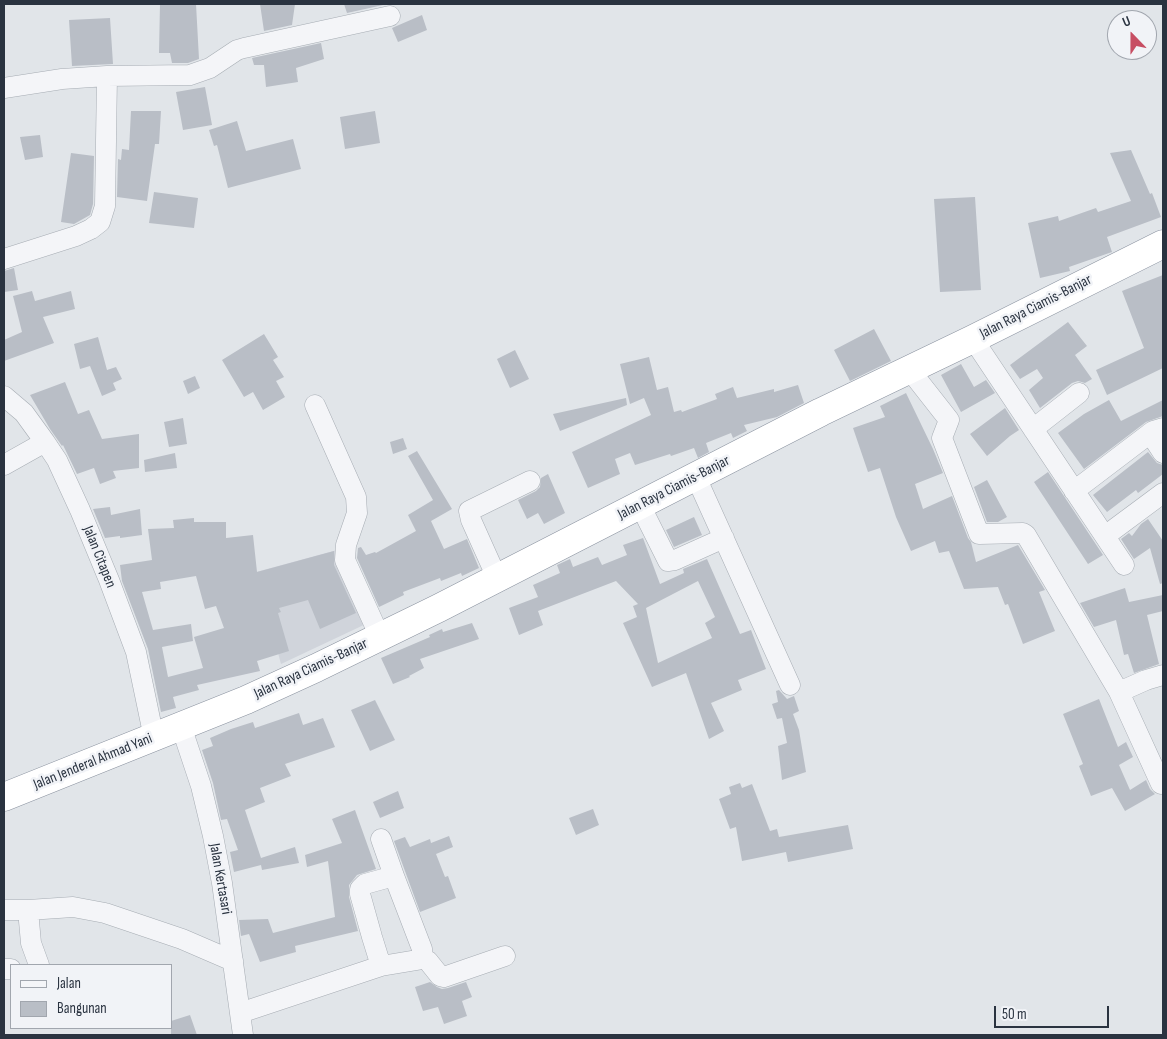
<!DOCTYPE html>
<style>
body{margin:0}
#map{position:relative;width:1167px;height:1039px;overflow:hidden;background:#e1e5e9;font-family:"Sofia Sans Condensed",sans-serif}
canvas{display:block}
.frame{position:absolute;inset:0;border:5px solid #2a3340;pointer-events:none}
.legend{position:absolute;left:10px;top:964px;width:162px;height:65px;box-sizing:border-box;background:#f1f3f7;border:1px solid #a1a6ae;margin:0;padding:6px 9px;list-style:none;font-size:15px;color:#2a3340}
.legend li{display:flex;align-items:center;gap:10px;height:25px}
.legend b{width:25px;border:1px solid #a1a6ae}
.north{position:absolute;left:1107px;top:10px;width:50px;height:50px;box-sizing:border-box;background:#f1f3f7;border:1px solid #a1a6ae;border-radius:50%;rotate:338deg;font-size:14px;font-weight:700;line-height:20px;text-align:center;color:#2a3340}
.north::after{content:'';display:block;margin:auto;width:18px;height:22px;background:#c74e63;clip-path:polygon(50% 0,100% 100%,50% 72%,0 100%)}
.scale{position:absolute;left:994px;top:1006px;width:115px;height:22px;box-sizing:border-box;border:2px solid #2a3340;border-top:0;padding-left:6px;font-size:15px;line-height:18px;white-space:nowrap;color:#2a3340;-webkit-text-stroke:4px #f1f3f7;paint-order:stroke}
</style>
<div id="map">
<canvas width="1167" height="1039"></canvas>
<div class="frame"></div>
<ul class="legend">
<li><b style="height:6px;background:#f4f5f8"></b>Jalan</li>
<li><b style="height:14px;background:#b9bec6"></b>Bangunan</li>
</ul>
<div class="north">U</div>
<div class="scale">50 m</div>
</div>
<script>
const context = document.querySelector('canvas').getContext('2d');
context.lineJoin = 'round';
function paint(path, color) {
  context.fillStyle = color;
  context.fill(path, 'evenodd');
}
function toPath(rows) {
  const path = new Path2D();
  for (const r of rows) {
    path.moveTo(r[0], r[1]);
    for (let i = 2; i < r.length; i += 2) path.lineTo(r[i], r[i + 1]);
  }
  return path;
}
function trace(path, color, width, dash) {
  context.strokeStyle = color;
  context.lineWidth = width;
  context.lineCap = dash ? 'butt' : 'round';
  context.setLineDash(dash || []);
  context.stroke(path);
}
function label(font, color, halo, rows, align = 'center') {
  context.font = font + ' "Sofia Sans Condensed",sans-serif';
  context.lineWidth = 5;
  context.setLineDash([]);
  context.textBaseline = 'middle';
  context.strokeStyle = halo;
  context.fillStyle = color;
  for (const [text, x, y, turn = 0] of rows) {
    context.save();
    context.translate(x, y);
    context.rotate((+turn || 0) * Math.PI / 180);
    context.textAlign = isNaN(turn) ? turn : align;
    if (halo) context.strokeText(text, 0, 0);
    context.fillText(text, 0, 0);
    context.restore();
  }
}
const built = toPath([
 [337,550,368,623,281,664,256,572]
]);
const building = toPath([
 [160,4,196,4,199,59,188,63,172,63,170,53,159,53],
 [260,4,295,4,292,25,264,31],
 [344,4,383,4,383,5,347,13],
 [422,15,427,30,398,42,392,28],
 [110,18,113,64,72,66,69,20],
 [321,43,324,59,296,68,298,82,266,87,264,65,254,65,252,58],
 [205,87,212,125,183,130,176,92],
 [131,111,161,111,159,144,155,144,147,201,117,197,118,159,121,160,122,149,129,150],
 [375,111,380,143,345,149,340,117],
 [237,121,246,151,293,139,301,169,228,188,217,145,214,146,209,130],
 [40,135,43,157,25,160,20,137],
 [1131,150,1150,194,1152,193,1161,217,1107,237,1112,252,1069,267,1070,271,1040,278,1028,223,1058,216,1059,221,1096,208,1098,212,1131,201,1110,153],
 [71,153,94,156,93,204,90,215,74,224,61,222],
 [154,192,198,198,194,228,149,223],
 [975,197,981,290,940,292,934,199],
 [14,268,18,290,4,292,4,271],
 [1163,275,1163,368,1107,395,1096,370,1144,348,1122,291],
 [32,291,35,301,71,291,75,309,43,317,54,343,4,361,4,340,22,332,13,296],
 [1068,322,1087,346,1075,355,1092,379,1085,383,1078,381,1072,383,1040,408,1029,390,1043,378,1037,369,1020,379,1010,365],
 [874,329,891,361,850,381,834,350],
 [264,334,278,357,273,360,284,377,276,381,285,397,263,410,253,392,244,397,222,360],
 [98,337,107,370,116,367,122,379,113,383,116,390,102,396,90,366,80,369,74,344],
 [515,350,529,379,510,388,497,359],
 [649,357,657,390,668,387,674,412,681,410,682,412,717,399,715,394,733,387,737,398,774,389,774,392,798,385,804,403,777,417,744,425,747,431,733,438,731,433,706,443,709,452,698,458,694,448,671,456,670,454,635,465,630,453,615,459,620,474,588,488,572,452,651,415,644,398,630,404,620,364],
 [961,364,974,387,986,380,995,393,961,412,941,375],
 [195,376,200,388,188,394,183,381],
 [65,382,78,414,89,410,102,439,139,434,139,468,113,471,116,478,100,484,94,468,77,474,63,445,62,446,50,429,30,395],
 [906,393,933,449,943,473,915,484,923,509,952,496,968,538,971,542,976,562,1018,545,1045,590,1039,592,1055,631,1023,644,1008,604,1005,605,998,587,964,589,949,551,939,553,935,541,911,551,896,517,880,468,868,472,853,428,885,417,880,406],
 [626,398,627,405,560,431,553,414],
 [1109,400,1121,421,1163,400,1163,416,1146,422,1084,469,1058,433,1084,414],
 [1005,408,1019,430,1010,436,987,456,970,434],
 [183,418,187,444,169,447,164,422],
 [403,438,407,449,393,454,390,442],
 [417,451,452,509,431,521,444,549,467,539,479,568,462,576,461,573,441,581,440,578,403,592,404,595,379,607,357,558,358,548,361,547,366,555,375,552,376,553,416,531,408,515,433,500,408,456],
 [1148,452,1157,463,1163,465,1163,474,1138,493,1136,490,1107,512,1093,495],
 [175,453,177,468,145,472,144,460],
 [1048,472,1103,555,1088,564,1034,482],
 [548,474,565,513,544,524,538,513,527,519,518,500,536,491,540,487,541,478],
 [987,480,1007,517,998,522,987,522,974,487],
 [110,507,111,515,140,509,142,535,120,538,120,536,105,538,93,509],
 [694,517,702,535,674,547,666,530],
 [194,518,194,522,226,522,226,538,253,535,257,572,334,551,334,565,356,613,320,629,308,600,279,608,281,612,278,613,289,651,257,661,260,671,197,685,199,690,173,697,176,708,161,712,148,649,122,581,120,565,152,560,148,529,174,528,173,520],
 [196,576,205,609,216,606,224,628,194,637,203,668,168,677,162,647,193,641,191,624,153,630,142,592,161,589,160,582],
 [1148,519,1163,541,1163,583,1160,584,1150,548,1134,559,1121,539,1129,533,1132,536,1141,524],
 [643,538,660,584,684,573,683,569,707,559,740,634,751,630,766,669,738,680,742,690,711,703,724,731,709,739,686,673,652,687,623,623,637,617,633,606,638,604,616,581,538,611,543,625,519,635,509,608,538,597,533,585,560,573,557,565,570,559,573,567,598,557,602,565,627,555,623,545],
 [698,581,715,617,705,623,712,638,658,663,646,608],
 [1125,588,1129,602,1163,595,1163,611,1147,615,1159,664,1134,673,1128,654,1124,655,1116,620,1094,627,1080,603],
 [472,623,479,639,420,659,424,668,409,676,410,677,393,684,381,658,430,637,429,635,442,629,443,632],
 [779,690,787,699,794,696,799,711,793,714,799,730,806,772,782,780,778,746,787,743,782,718,777,719,772,704,778,702,776,691],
 [1099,699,1118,747,1126,742,1133,757,1119,765,1130,790,1146,780,1150,789,1155,794,1125,811,1112,788,1091,796,1079,766,1083,764,1063,714],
 [375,700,395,740,370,751,351,710],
 [299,713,303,725,323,718,335,747,285,764,291,776,260,788,265,802,245,810,261,858,295,847,299,863,262,870,261,865,234,872,230,852,238,850,227,819,221,820,213,783,202,750,213,746,210,738,231,729,253,722,255,728],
 [740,783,742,788,752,784,770,831,777,829,779,837,848,825,853,849,788,862,786,852,742,861,736,827,730,829,719,799,731,794,729,787],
 [398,791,404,808,380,818,373,802],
 [593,809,599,825,576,835,569,818],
 [355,810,376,869,357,875,349,885,349,897,358,931,295,946,296,952,260,962,249,934,241,936,239,920,268,919,273,933,335,917,328,861,307,867,305,855,342,843,332,819],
 [449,836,453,847,436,854,445,877,448,876,456,898,420,912,394,841,405,837,410,847,430,839,431,843],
 [430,982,437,987,442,989,448,988,466,982,472,997,462,1001,467,1016,444,1024,438,1007,423,1011,415,987],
 [190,1015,197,1035,171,1035,171,1021]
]);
const minor = toPath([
 [4,88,62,79,107,76,190,75,210,68,237,50,244,48,390,16],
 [4,259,76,236,91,229,100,222,105,206,107,76],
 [973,339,1124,565],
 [909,369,949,420,942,438,979,534,1023,533,1026,535,1119,692,1161,784],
 [4,396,24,413,45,442,57,460,80,510,109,580,136,652,154,738],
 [315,405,356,497,357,513,346,545,345,560,380,637],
 [1033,429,1079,393],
 [1150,433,1163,453],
 [4,465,45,442],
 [696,477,790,685],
 [1074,491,1153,431,1163,428],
 [640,505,668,561,675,560,724,538],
 [1105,536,1163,493],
 [497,578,471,520,469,511,530,481],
 [1119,692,1146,680,1163,675],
 [181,726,201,786,213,836,222,883,243,1035],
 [4,910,28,910],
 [423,959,428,961,440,976,444,977,505,956],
 [39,965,31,943,28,910,73,907,105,913,182,939,233,961],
 [381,966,372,937,360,894,360,889,365,884,394,876],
 [4,969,11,969],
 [240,1013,381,966,423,959,422,949,394,876,381,839]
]);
const highway = toPath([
 [4,797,246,700,316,668,439,608,821,412,973,339,1163,244]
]);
const streetNames = [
 ["Jalan Raya Ciamis-Banjar",1036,307,-27],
 ["Jalan Raya Ciamis-Banjar",674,488,-27],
 ["Jalan Citapen",99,557,68],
 ["Jalan Raya Ciamis-Banjar",311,669,-25],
 ["Jalan Jenderal Ahmad Yani",93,762,-22],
 ["Jalan Kertasari",220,879,80]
];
paint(built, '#d0d4db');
paint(building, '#b9bec6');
trace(minor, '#a6acb3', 21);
trace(highway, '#8a929f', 29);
trace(minor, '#f4f5f8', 20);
trace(highway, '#fff', 28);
label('15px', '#2a3340', '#f1f3f7', streetNames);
</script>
